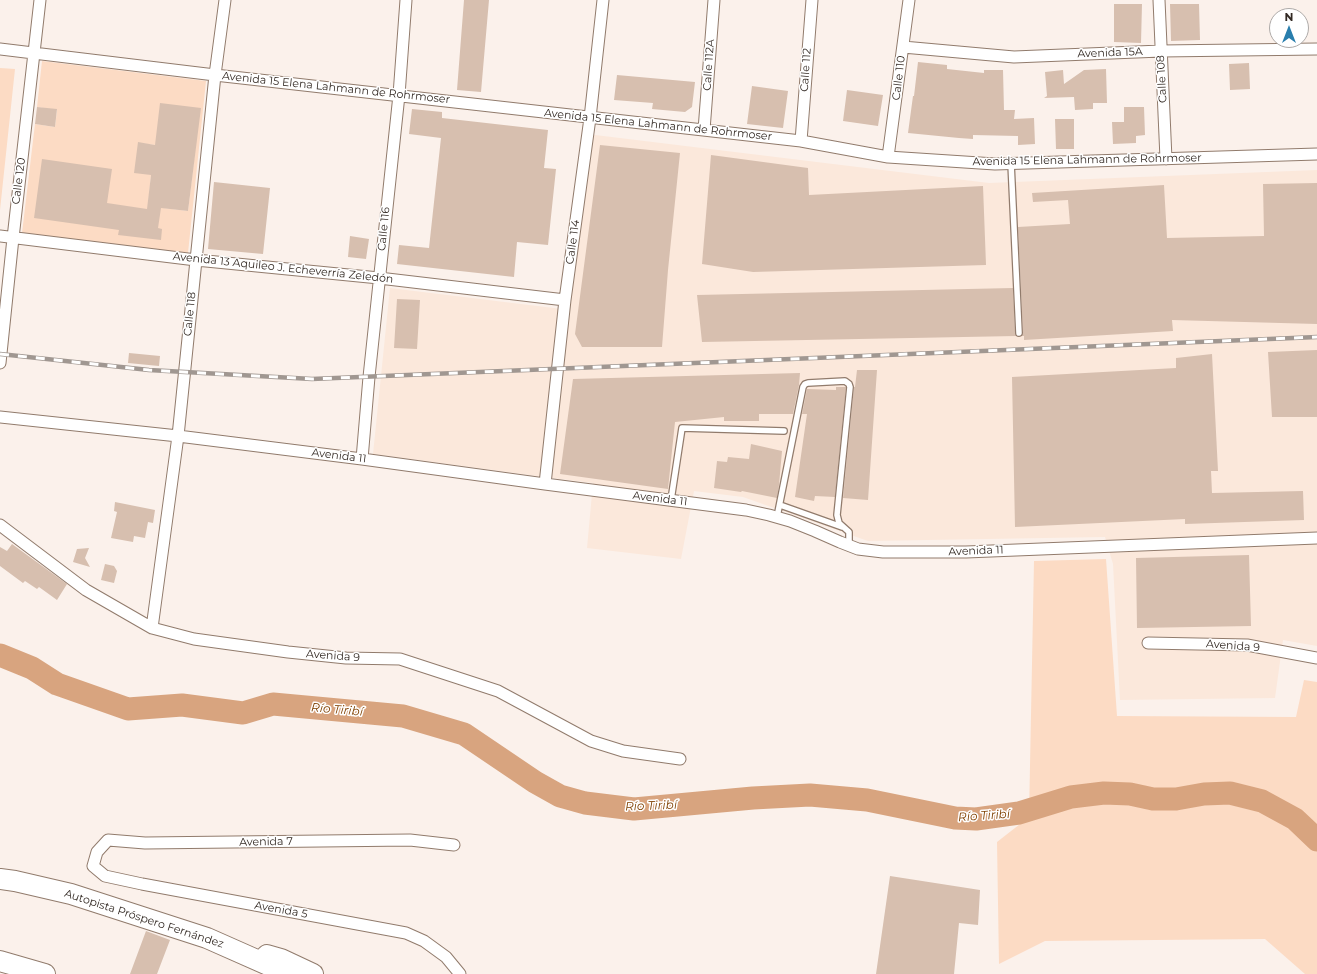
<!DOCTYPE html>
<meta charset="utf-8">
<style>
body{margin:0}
#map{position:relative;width:1317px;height:974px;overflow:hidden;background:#fbf1eb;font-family:Montserrat,sans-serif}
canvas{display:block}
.north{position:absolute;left:1269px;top:8px;width:40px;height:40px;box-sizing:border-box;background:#fff;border:1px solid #ada9a7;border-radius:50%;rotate:0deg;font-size:11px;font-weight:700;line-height:16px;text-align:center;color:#322923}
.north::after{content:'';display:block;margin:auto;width:14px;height:18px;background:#297ead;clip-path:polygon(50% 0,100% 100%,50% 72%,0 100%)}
</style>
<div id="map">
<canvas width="1317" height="974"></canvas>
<div class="north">N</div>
</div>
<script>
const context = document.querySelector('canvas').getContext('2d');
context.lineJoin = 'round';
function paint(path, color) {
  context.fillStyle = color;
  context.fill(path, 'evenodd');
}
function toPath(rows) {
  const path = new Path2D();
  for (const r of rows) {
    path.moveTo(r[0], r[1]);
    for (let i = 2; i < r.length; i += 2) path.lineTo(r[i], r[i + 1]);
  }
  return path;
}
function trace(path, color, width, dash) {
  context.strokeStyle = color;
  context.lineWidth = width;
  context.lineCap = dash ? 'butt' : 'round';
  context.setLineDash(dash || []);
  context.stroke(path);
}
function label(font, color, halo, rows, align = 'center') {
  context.font = font + ' Montserrat,sans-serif';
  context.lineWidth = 3;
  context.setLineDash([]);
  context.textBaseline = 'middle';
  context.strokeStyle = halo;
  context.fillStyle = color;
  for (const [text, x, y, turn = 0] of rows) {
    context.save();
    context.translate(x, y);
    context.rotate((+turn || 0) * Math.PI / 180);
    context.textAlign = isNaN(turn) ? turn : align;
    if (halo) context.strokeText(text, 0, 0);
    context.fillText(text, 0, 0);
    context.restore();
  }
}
const built = toPath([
 [587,134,989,183,1317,170,1317,646,1283,640,1275,698,1120,700,1113,564,1105,537,868,541,743,497,694,491,681,559,587,548,593,483,552,478,373,454,390,288,570,310]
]);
const green = toPath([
 [42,61,206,81,188,253,22,233,35,124,55,127,57,110,37,107],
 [200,108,188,211,148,206,151,175,138,143,155,145],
 [0,68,15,69,0,210],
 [1106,559,1117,716,1296,717,1304,680,1317,682,1317,974,1305,974,1265,939,1045,941,999,964,997,842,1029,817,1034,561]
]);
const river = toPath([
 [0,655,32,668,57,684,128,709,182,705,243,713,273,704,403,716,464,734,535,782,560,796,585,803,634,809,753,798,810,795,867,800,955,818,976,819,1019,813,1071,797,1104,793,1130,794,1153,799,1176,799,1204,794,1230,793,1262,801,1295,819,1317,840]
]);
const building = toPath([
 [464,0,489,0,481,92,457,90],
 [1114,4,1142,4,1141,43,1114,42],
 [1170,4,1199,4,1200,40,1171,41],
 [918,62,947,65,947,69,984,73,984,70,1003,70,1004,110,1015,110,1014,119,1034,118,1035,144,1018,145,1018,136,973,135,973,139,959,138,908,133,913,96,914,96],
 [1249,63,1250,89,1230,90,1229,64],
 [1106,69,1107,103,1093,103,1093,109,1075,110,1074,97,1044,98,1047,96,1045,72,1063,70,1064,84,1084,70],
 [617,75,695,82,692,107,685,112,652,109,653,103,614,100],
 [752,86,788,91,783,128,747,124],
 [847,90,883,95,878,126,843,121],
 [160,103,201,108,188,211,161,208,158,228,162,229,161,240,118,235,119,230,34,218,42,159,112,169,107,203,147,209,151,175,134,173,138,142,155,145],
 [37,107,57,109,55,127,35,124],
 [1124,107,1144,107,1145,135,1136,136,1136,143,1113,144,1112,122,1124,122],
 [412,109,442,112,442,118,548,130,544,168,556,169,548,245,517,242,514,277,397,264,399,245,429,248,441,138,409,134],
 [1055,119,1074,119,1074,149,1056,149],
 [600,145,680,153,668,270,662,347,582,347,575,334],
 [711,155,808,168,809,195,983,186,986,265,753,272,702,264],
 [214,182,270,188,263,254,208,249],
 [1317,183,1317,324,1172,320,1173,331,1024,340,1024,336,1022,336,1023,333,1018,227,1070,224,1068,200,1033,202,1032,193,1164,185,1167,238,1264,236,1263,184],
 [350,236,369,239,366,259,348,257],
 [1013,288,1015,333,1016,336,702,342,697,295],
 [397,299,420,300,417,349,394,348],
 [1317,350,1317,417,1272,417,1268,352],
 [129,353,160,356,159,366,128,363],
 [1212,354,1218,471,1211,471,1212,493,1303,491,1304,520,1185,524,1185,519,1015,527,1012,377,1176,368,1176,358],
 [857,370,877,370,868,500,843,498,854,387,855,387],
 [800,373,799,385,793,414,759,414,759,421,724,421,724,417,675,422,668,489,560,474,573,379],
 [836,387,846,387,835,497,815,496,814,501,795,497,807,414,802,414,807,389,836,390],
 [751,444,782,451,779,485,777,498,742,491,741,492,714,488,717,461,727,462,728,457,749,459],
 [115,502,155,510,153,523,148,522,145,538,134,536,133,542,111,538,117,512,114,511],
 [12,544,67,584,57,600,39,587,37,589,25,581,23,583,0,566,0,547,7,551],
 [89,548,85,558,90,567,73,562,77,549],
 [1249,555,1251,626,1137,628,1136,558],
 [105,564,114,566,117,571,114,583,101,580],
 [890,876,980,890,978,925,959,923,954,974,876,974],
 [146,931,170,940,157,974,130,974]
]);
const lane = toPath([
 [1011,163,1019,333],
 [671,500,682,428,784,431],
 [780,505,842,527],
 [777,517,803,387,805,384,808,383,845,381,849,384,850,387,837,515,839,523,849,532,849,546]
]);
const street = toPath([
 [1159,0,1166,159],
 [903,47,1014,57,1161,51,1317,49],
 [0,49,215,75,801,141,888,157,995,164,1317,154],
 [704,130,714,0],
 [801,141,812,0],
 [888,157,909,0],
 [0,236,196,260,379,278,565,300],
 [0,363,13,238,40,0],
 [0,417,178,436,362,459,545,484,746,510,769,515,790,521,815,531,840,542,858,549,883,552,966,552,1317,538],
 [362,459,369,377,399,95,406,0],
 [545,484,565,300,590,118,603,0],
 [0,525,86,590,152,628,194,639,288,652,346,658,400,659,498,691,591,741,623,751,680,759],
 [152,628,178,436,215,75,225,0],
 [1148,643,1247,645,1317,658],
 [454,845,410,840,145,843,108,840,97,852,93,866,105,876,142,884,406,933,424,941,446,957,460,974]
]);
const highway = toPath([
 [0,879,15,881,71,894,207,938,268,965,282,974],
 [267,955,281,959,313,974],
 [0,961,45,974]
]);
const rail = toPath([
 [0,354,149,370,312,379,1317,337]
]);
const streetNames = [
 ["Avenida 15A",1110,53,-2],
 ["Calle 112A",709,65,-86],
 ["Calle 112",806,70,-86],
 ["Calle 110",899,78,-83],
 ["Calle 108",1162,79,-93],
 ["Avenida 15 Elena Lahmann de Rohrmoser",336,88,6],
 ["Avenida 15 Elena Lahmann de Rohrmoser",658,125,6],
 ["Avenida 15 Elena Lahmann de Rohrmoser",1087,160,-1],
 ["Calle 120",19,181,-83],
 ["Calle 116",384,229,-84],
 ["Calle 114",573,242,-82],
 ["Avenida 13 Aquileo J. Echeverría Zeledón",283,268,6],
 ["Calle 118",190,314,-84],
 ["Avenida 11",339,456,7],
 ["Avenida 11",660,499,7],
 ["Avenida 11",976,551,-2],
 ["Avenida 9",1233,646,4],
 ["Avenida 9",333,656,4],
 ["Avenida 7",266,842,-1],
 ["Avenida 5",281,910,10],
 ["Autopista Próspero Fernández",144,919,18]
];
const waterNames = [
 ["Río Tiribí",337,710,5],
 ["Río Tiribí",651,806,-2],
 ["Río Tiribí",984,816,-4]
];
paint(built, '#fbe8db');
paint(green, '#fcdbc4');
trace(river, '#d8a47f', 23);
paint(building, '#d7bfaf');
trace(lane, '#917b6c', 8);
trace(street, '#917b6c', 13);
trace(highway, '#917b6c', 22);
trace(lane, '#fff', 5.5);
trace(street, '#fff', 11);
trace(highway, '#fff', 20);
trace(rail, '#a09791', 4.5);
trace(rail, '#fff', 3, [9]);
label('11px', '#322923', '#fff', streetNames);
label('italic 12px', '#7f4000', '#fff', waterNames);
</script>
